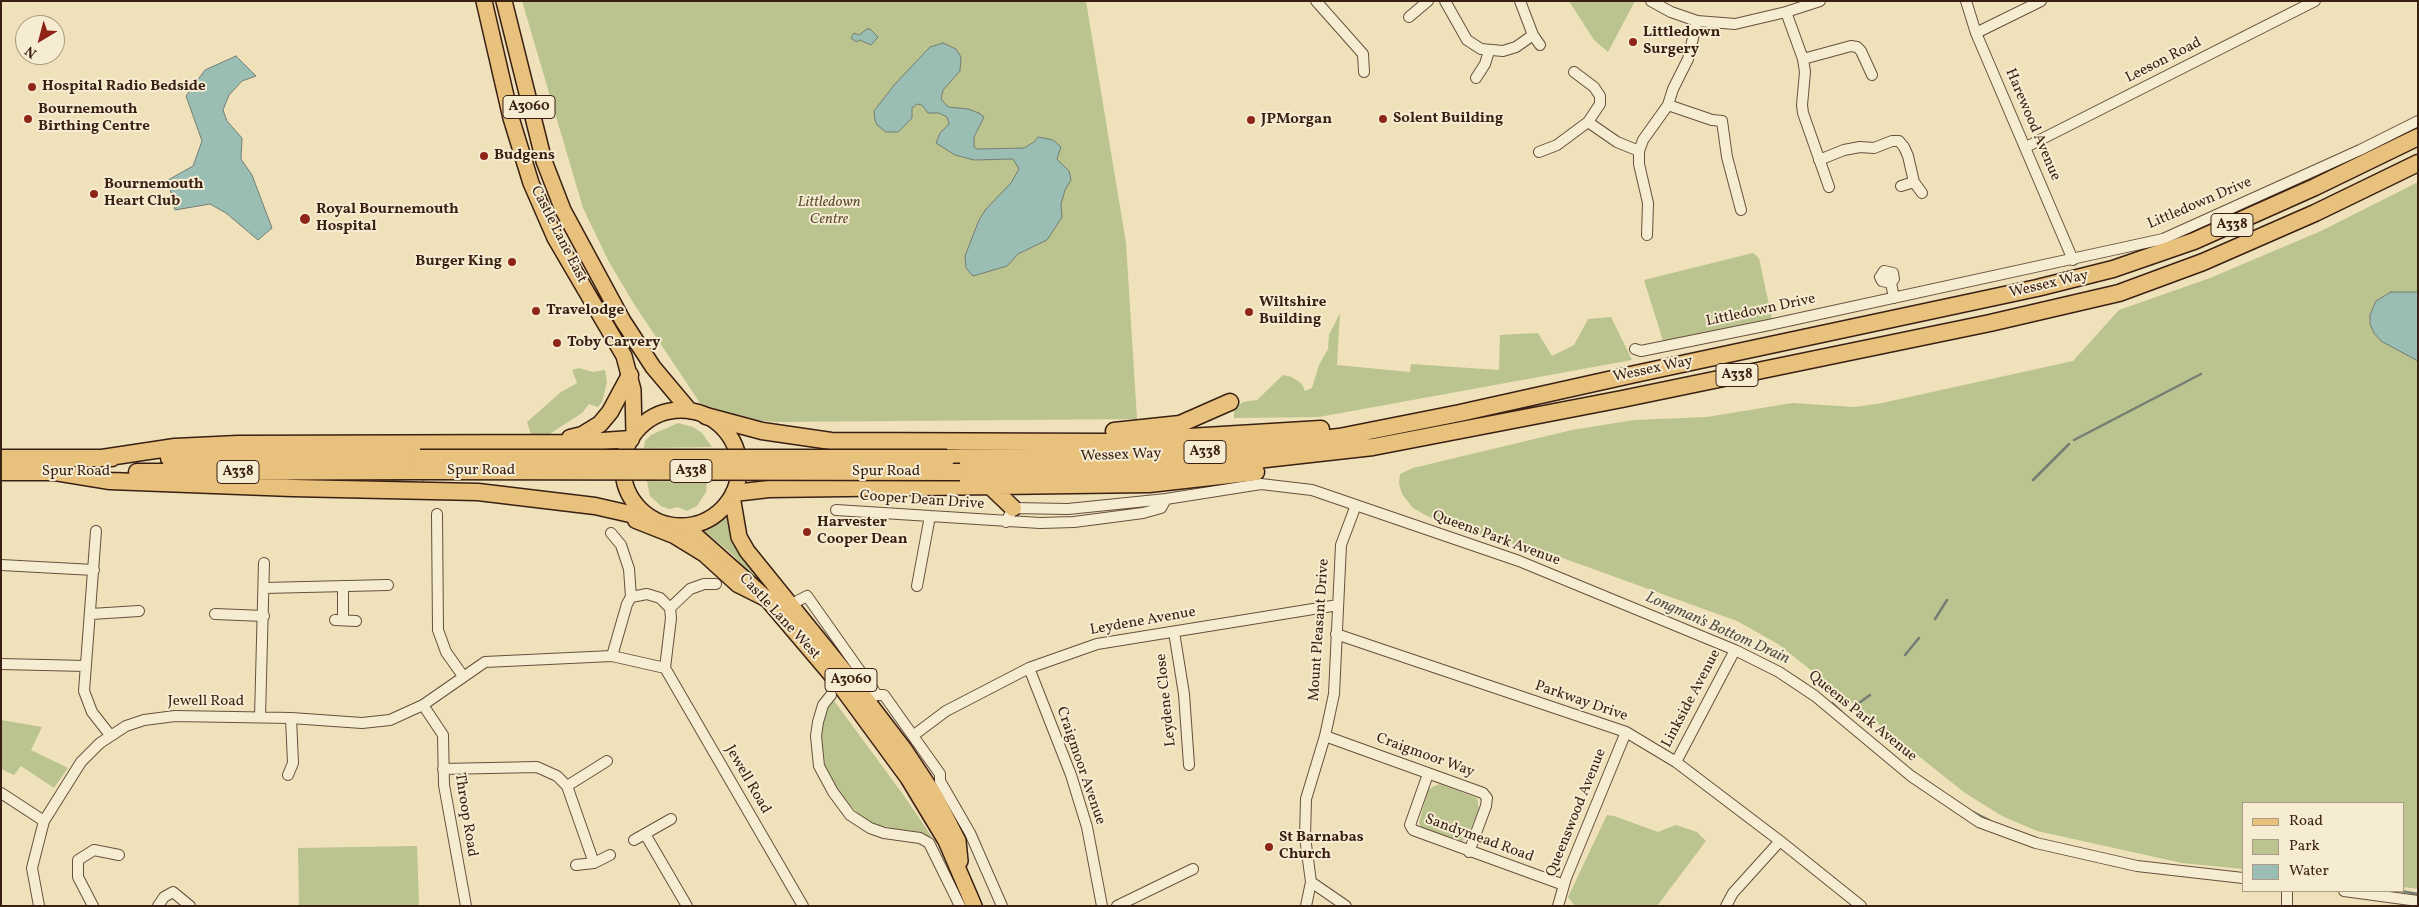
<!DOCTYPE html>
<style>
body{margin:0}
#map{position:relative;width:2419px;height:907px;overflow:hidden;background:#efe2ba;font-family:Vollkorn,serif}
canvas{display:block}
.frame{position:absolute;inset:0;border:2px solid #3a1f13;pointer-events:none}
.legend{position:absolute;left:2242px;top:802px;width:162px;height:90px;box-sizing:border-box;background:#f5ecd2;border:1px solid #aa9a86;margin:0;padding:6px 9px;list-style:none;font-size:15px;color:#3a1f13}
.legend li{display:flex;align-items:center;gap:10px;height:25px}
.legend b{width:25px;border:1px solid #aa9a86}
.north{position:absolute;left:15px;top:15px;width:50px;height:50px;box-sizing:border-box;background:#f5ecd2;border:1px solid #aa9a86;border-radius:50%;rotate:217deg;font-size:14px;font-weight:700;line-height:20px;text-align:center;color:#3a1f13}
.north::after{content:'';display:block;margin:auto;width:18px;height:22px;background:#8f2418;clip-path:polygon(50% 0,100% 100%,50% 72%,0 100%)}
</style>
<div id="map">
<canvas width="2419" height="907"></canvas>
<div class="frame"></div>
<ul class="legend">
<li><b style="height:6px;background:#e8c17d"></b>Road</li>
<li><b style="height:14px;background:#bbc38e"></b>Park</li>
<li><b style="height:14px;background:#9abdb4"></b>Water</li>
</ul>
<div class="north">N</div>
</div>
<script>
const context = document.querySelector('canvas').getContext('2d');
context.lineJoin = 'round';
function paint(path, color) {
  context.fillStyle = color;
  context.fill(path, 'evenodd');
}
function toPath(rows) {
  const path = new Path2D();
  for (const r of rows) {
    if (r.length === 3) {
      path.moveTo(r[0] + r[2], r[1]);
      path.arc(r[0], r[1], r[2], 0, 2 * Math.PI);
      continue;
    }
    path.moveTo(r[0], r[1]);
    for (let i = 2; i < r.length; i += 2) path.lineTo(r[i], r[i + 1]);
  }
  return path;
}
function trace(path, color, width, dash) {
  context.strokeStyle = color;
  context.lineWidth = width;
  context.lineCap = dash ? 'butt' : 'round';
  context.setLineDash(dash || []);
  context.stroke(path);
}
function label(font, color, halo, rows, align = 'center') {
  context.font = font + ' Vollkorn,serif';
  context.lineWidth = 4;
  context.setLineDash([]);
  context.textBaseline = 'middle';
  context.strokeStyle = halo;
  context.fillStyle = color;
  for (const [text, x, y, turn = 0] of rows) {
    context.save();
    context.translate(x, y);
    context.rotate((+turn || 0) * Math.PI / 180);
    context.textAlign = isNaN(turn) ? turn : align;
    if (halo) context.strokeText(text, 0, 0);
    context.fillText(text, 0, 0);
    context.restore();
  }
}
const green = toPath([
 [522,1,1086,1,1126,243,1137,419,777,422,732,419,700,403,634,304,609,262,583,208],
 [1569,1,1635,1,1608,52,1594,40],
 [2418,182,2418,889,2403,887,2403,803,2243,803,2243,869,2182,863,2037,831,2002,816,1965,793,1778,644,1737,621,1557,556,1478,534,1431,518,1413,508,1402,494,1399,483,1400,474,1413,468,1572,430,1634,420,1707,417,1792,403,1855,407,1882,403,2073,361,2119,310,2210,278,2321,231],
 [1753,253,1759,258,1772,319,1664,344,1644,280],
 [1340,313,1337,365,1410,372,1411,364,1499,370,1500,335,1538,333,1552,356,1574,345,1588,319,1611,317,1632,360,1319,417,1234,418,1234,410,1243,402,1257,400,1283,375,1292,377,1302,384,1305,391,1312,388,1319,365,1328,349,1329,335],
 [579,368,593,372,605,370,607,382,602,402,598,407,589,404,582,413,548,435,531,435,527,422,561,392,577,383,572,370],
 [678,423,693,427,702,433,712,447,644,448,645,441,651,435],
 [647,481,707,482,706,492,697,506,687,511,678,507,669,509,661,506,650,496],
 [731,509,774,594,770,597,733,555,701,528,720,519],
 [832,698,902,793,932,837,873,824,862,817,842,797,825,767,820,745,822,718],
 [1,720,42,727,31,750,68,768,54,788,21,766,14,775,1,769],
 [1440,784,1477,798,1479,809,1467,838,1462,841,1421,828,1419,823,1428,790,1434,786],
 [1607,815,1614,816,1658,832,1676,825,1697,832,1706,841,1657,906,1575,906,1568,897],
 [417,846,419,906,299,906,298,848]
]);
const water = toPath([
 [867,29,870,29,878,37,871,45,860,40,856,42,851,38,854,33,859,35,867,29],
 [943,43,956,49,961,57,960,71,943,90,941,99,948,107,968,109,979,113,984,117,974,137,974,147,977,149,1024,148,1034,142,1038,137,1053,140,1061,147,1057,159,1069,171,1071,180,1065,190,1061,204,1062,217,1047,240,1018,254,1007,266,973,276,966,268,965,256,979,220,986,209,1011,183,1019,169,1013,159,974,160,955,155,936,143,940,133,949,124,947,117,939,113,928,113,922,105,917,104,912,108,912,118,898,132,886,132,877,125,875,120,874,111,895,84,930,47,943,43],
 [236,56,256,76,242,81,229,95,223,110,227,121,242,138,241,159,252,175,272,228,258,240,226,213,210,204,175,210,168,180,193,166,202,141,186,96,205,70,236,56],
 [2391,292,2418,292,2418,361,2381,341,2374,333,2370,324,2370,315,2376,301,2391,292]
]);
const stream = toPath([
 [2074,440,2201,374],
 [2033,480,2069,444],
 [1935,619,1947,600],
 [1905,655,1919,638],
 [1787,672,1807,685],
 [1832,703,1848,718],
 [1859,703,1870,695],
 [1967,809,1989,820],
 [2401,891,2418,894]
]);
const minor = toPath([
 [1316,1,1363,54,1364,72],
 [1445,1,1467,40,1481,49,1503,51,1516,47,1533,35,1520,1],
 [1651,1,1671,12,1697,21,1735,24,1786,12,1820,1],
 [1966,1,1976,33,2073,260],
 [1786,12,1803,59,1805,72,1802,105,1803,113,1829,187],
 [1409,17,1428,1],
 [1976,33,2041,1],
 [1533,35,1540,45],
 [1803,59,1851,46,1857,47,1861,51,1872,75],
 [1476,78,1485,64,1489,51],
 [1668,105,1712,120,1722,121,1727,157,1741,210],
 [1588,122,1617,142,1639,151],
 [2026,147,2315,1],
 [1539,152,1557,145,1588,122,1600,104,1600,96,1594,87,1574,72],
 [1819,160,1844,150,1860,147,1874,148,1892,141,1899,141,1904,147,1908,156,1914,182,1922,193],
 [1901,186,1914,182],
 [1647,235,1648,203,1639,164,1639,151,1643,140,1668,105,1673,89,1688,59,1697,21],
 [1891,283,1894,279,1893,273,1884,271,1880,277,1882,281,1891,283,1894,298],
 [1635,349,1641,351,1769,325,2163,239,2360,150,2418,121],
 [836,510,1040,523,1074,522,1143,513,1161,508,1166,499],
 [437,514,438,630,446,652,463,676],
 [1006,522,1013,508,1068,509,1166,499,1261,484,1312,490,1519,561,1735,650,1779,672,1815,696,1911,776,1979,822,2036,843,2137,866,2243,878],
 [96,531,84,691,92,712,110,735],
 [611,533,621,545,629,569,631,597],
 [1,565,94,570],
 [917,586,930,516],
 [264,588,388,585],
 [790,605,807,596,877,695],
 [670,608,690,589,704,584,716,584],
 [91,614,139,611],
 [215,614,264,616],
 [335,620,356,621],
 [343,620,343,586],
 [1174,632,1184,694,1189,765],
 [1336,634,1626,732,1676,762,1780,841,1861,906],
 [612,656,627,604,631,597,647,594,660,598,670,608,671,618,665,668],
 [1,664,86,666],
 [1029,668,1071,775,1087,827,1102,906],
 [831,695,823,705,818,722,816,736,819,766,833,792,850,815,870,828,884,833,920,838,929,843],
 [866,700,877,695,884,695,940,774,940,781,970,833,1002,906],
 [423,705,443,735,444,785,466,906],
 [260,717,264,563],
 [914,735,946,711,1029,668,1097,644,1338,605],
 [1325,736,1483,793,1487,798,1486,806,1469,852],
 [1676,762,1735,650],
 [443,769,537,767,557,776,567,786,594,863],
 [1428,774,1410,825,1413,830,1564,885],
 [288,775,293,763,291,718],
 [567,786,607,761],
 [1,793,44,821],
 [645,834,687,906],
 [634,840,671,819],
 [929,843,960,906],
 [576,865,594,863,610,855],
 [1311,882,1346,906],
 [2344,891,2418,901],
 [39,906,32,868,44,821,81,762,100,743,126,726,144,720,175,716,291,718,362,723,390,720,423,705,485,662,612,656,665,668,803,906],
 [93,906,78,877,78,860,94,850,119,855],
 [158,906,164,897,173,892,190,906],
 [1117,906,1193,869],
 [1306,906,1311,882,1305,837,1306,799,1325,736,1334,694,1341,545,1356,505],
 [1558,906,1566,878,1626,732],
 [1726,906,1733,893,1780,841],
 [2287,906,2287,891]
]);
const primary = toPath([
 [484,1,511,118,531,183,555,238,624,356,633,390,634,434],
 [504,1,544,161,563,210,623,321,653,367,690,411],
 [681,468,58],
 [732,496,739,537,747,551,849,677,904,749,935,796,958,841,960,861],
 [685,526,766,598,839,684,908,778,946,841,974,906]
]);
const trunk = toPath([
 [706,416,762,431,831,441,1106,442,1321,429],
 [1114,431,1180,424,1230,402],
 [570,438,582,435,600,424,610,412,630,375],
 [1,458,112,458],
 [102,458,175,447,238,444,574,443,631,439],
 [169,458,420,458],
 [947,458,1151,455,1221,451,1339,437,1460,413,1635,374,2037,288,2113,269,2194,241,2315,187,2418,137],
 [1,472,65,472],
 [55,472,110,481,292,488,478,492,595,506,652,519],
 [137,472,422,471],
 [960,472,1074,472,1203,466,1373,447,1622,399,1990,323,2119,293,2203,262,2315,213,2418,163],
 [991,487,1013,508],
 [734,493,769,489,1149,484,1256,472],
 [636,520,674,535,705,554,738,584,766,598]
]);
const trunkBridge = toPath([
 [420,458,947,458],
 [422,471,960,472]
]);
const markers = [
 [1633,42,5,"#8f2418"],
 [32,87,5,"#8f2418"],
 [28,119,5,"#8f2418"],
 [1383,119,5,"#8f2418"],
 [1251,120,5,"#8f2418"],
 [484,156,5,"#8f2418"],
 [94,194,5,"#8f2418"],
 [305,219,6,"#8f2418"],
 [512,262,5,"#8f2418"],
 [536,311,5,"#8f2418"],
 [1249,312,5,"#8f2418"],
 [557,343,5,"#8f2418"],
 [807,532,5,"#8f2418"],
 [1269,847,5,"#8f2418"]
];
const shields = [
 [529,107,52],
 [2232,225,42],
 [1737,375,42],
 [1205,452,42],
 [691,471,42],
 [238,472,42],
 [851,680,52]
];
const shieldNames = [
 ["A3060",529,107],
 ["A338",2232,225],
 ["A338",1737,375],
 ["A338",1205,452],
 ["A338",691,471],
 ["A338",238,472],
 ["A3060",851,680]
];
const poiNames = [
 ["Littledown",1643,33],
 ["Surgery",1643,50],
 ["Hospital Radio Bedside",42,87],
 ["Bournemouth",38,110],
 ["Birthing Centre",38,127],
 ["Solent Building",1393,119],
 ["JPMorgan",1261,120],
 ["Budgens",494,156],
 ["Bournemouth",104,185],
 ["Heart Club",104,202],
 ["Royal Bournemouth",316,210],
 ["Hospital",316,227],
 ["Burger King",502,262,"right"],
 ["Wiltshire",1259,303],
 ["Building",1259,320],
 ["Travelodge",546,311],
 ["Toby Carvery",567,343],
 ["Harvester",817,523],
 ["Cooper Dean",817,540],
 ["St Barnabas",1279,838],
 ["Church",1279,855]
];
const streetNames = [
 ["Leeson Road",2164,61,-27],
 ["Harewood Avenue",2032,125,67],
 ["Littledown Drive",2200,204,-23],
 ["Castle Lane East",558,235,63],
 ["Wessex Way",2049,285,-13],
 ["Littledown Drive",1761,311,-12],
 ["Wessex Way",1653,370,-12],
 ["Wessex Way",1121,456,-2],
 ["Spur Road",481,471],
 ["Spur Road",76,472],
 ["Spur Road",886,472],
 ["Cooper Dean Drive",922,501,4],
 ["Queens Park Avenue",1496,539,20],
 ["Castle Lane West",779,617,47],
 ["Leydene Avenue",1143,622,-10],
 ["Mount Pleasant Drive",1320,630,-86],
 ["Linkside Avenue",1692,699,-62],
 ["Leydene Close",1167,700,-96],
 ["Jewell Road",206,702],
 ["Parkway Drive",1581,702,19],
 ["Queens Park Avenue",1862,717,39],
 ["Craigmoor Way",1425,756,20],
 ["Craigmoor Avenue",1080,766,71],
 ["Jewell Road",747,780,60],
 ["Queenswood Avenue",1577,813,-68],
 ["Throop Road",465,815,81],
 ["Sandymead Road",1479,839,20]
];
const parkNames = [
 ["Littledown",829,203],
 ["Centre",829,220]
];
const waterNames = [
 ["Longman's Bottom Drain",1717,629,24]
];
paint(green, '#bbc38e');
paint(water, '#9abdb4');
trace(water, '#747e74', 1);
trace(stream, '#747e74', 2.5);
trace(minor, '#67503d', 12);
trace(primary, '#3a1f13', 18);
trace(trunk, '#3a1f13', 19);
trace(minor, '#f5ecd2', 10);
trace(primary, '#e8c17d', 15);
trace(trunk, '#e8c17d', 16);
trace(trunkBridge, '#3a1f13', 19, []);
trace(trunkBridge, '#e8c17d', 16);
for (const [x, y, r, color] of markers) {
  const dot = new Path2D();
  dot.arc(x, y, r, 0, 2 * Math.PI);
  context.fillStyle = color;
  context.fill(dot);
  trace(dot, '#f5ecd2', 2);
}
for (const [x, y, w] of shields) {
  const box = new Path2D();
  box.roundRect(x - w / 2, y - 11.5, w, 23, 4);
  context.fillStyle = '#f5ecd2';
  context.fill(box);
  trace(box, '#3a1f13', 1);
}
label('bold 14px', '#3a1f13', null, shieldNames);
label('bold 15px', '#3a1f13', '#f5ecd2', poiNames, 'left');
label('15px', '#3a1f13', '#f5ecd2', streetNames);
label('italic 15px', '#615038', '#f5ecd2', parkNames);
label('italic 16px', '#574e43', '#f5ecd2', waterNames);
</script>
